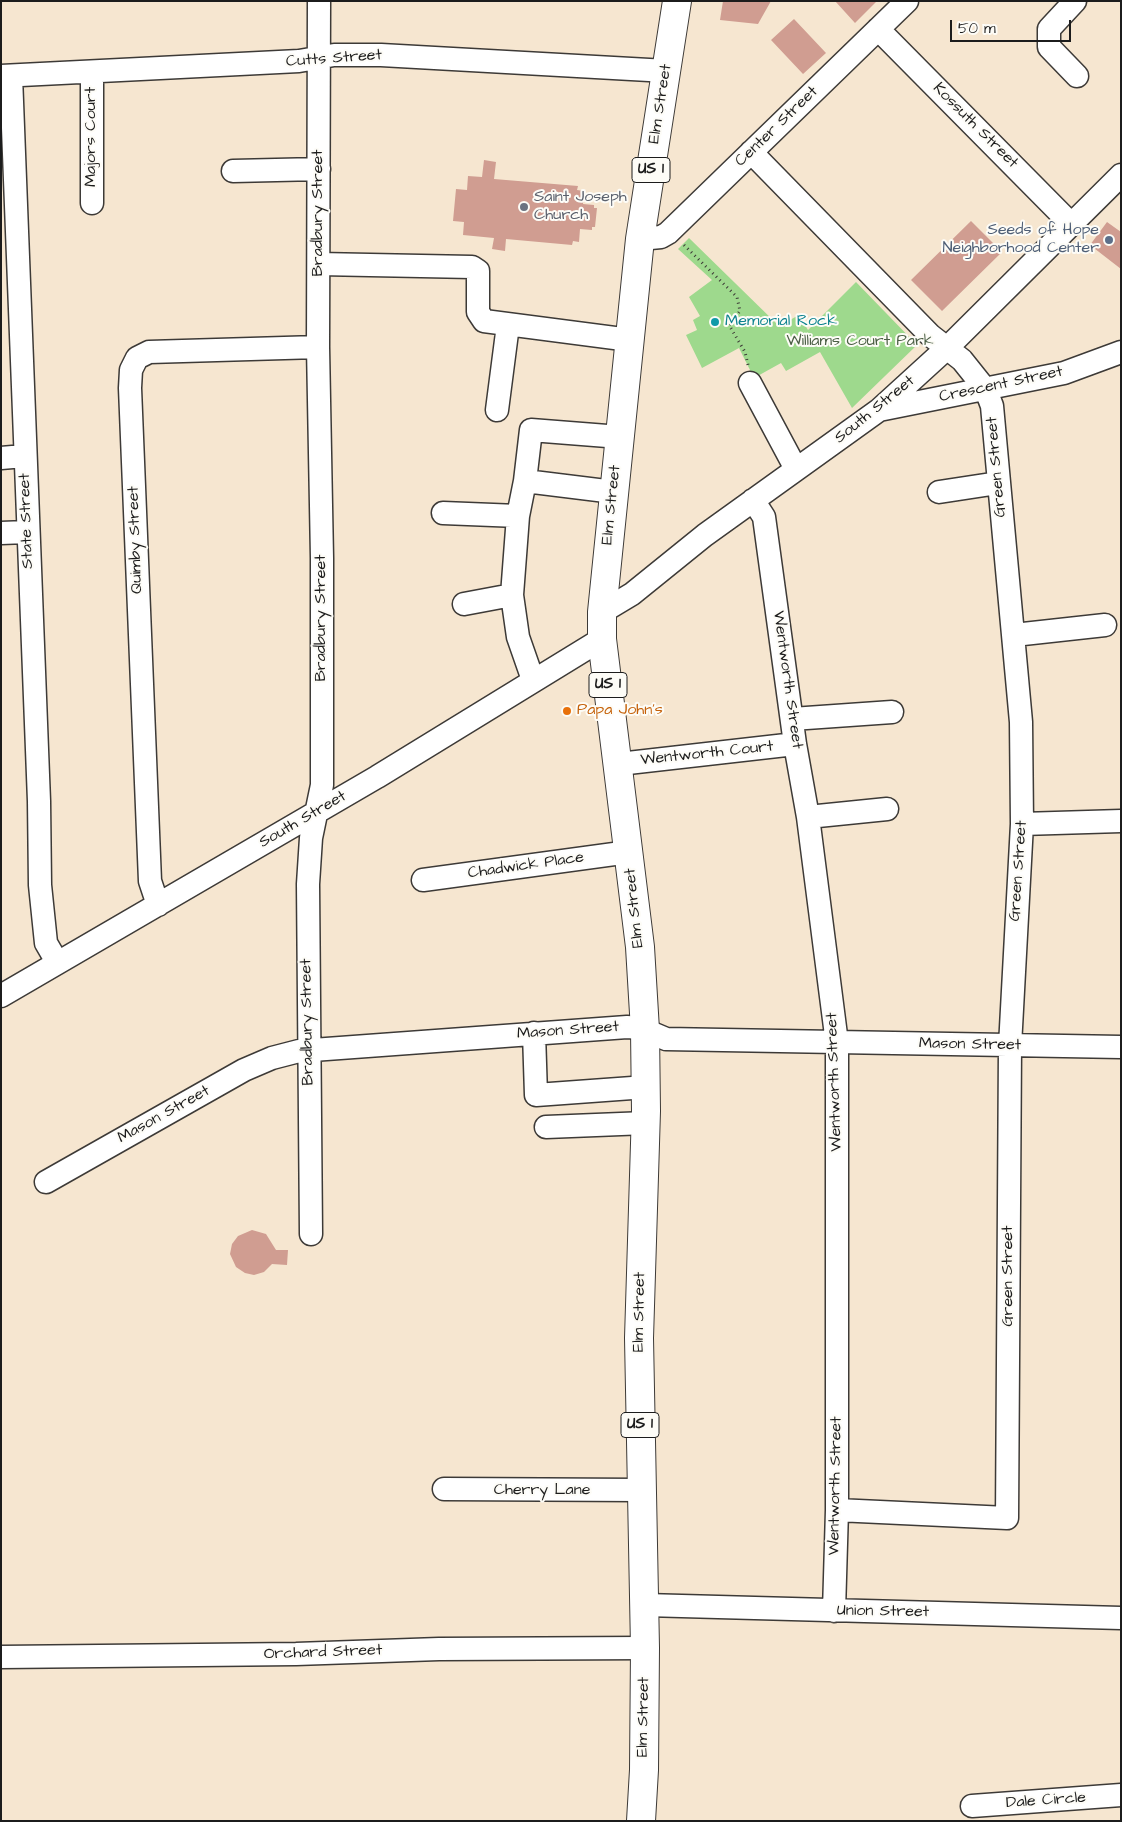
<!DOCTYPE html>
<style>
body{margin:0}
#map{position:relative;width:1122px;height:1822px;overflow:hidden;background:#f6e6d0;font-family:"Architects Daughter",sans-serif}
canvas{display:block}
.frame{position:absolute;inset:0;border:2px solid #1c1c1c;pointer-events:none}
.scale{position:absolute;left:950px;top:20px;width:121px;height:22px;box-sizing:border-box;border:2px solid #1c1c1c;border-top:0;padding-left:6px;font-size:15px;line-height:18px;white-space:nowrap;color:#1c1c1c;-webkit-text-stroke:4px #fdfcf7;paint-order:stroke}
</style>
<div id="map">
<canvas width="1122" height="1822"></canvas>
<div class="frame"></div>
<div class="scale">50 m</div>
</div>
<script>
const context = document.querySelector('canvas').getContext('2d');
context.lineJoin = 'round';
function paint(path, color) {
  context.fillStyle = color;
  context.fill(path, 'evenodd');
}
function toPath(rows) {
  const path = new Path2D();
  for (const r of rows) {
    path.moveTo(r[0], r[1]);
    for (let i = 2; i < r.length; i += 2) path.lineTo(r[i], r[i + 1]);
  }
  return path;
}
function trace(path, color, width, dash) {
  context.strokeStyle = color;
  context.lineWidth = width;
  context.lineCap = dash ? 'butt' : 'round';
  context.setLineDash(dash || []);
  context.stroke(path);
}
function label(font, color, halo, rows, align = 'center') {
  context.font = font + ' "Architects Daughter",sans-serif';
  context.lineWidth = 4;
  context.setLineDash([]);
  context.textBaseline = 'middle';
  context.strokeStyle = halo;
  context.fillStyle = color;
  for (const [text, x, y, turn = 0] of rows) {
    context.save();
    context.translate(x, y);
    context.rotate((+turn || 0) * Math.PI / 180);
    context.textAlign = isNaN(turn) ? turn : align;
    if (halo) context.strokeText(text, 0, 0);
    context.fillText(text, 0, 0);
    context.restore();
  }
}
const green = toPath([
 [689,238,779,326,799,315,808,330,856,282,917,345,852,408,820,352,786,371,781,363,754,378,739,348,702,368,686,335,697,330,693,320,700,316,689,297,712,280,678,249]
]);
const building = toPath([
 [723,1,771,1,758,24,720,20],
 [835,1,877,1,855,23],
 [794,19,826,53,803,74,771,40],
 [484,160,496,162,494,179,578,186,577,190,584,191,583,204,594,205,594,208,597,208,595,227,592,227,592,230,580,229,579,242,573,241,572,245,506,239,505,251,492,249,494,238,463,235,464,222,453,221,456,189,467,190,468,176,482,177],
 [971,221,1002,252,942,311,911,280],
 [1107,222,1121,232,1121,269,1090,245],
 [252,1230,266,1234,276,1250,288,1250,287,1265,272,1264,264,1272,254,1275,245,1273,236,1267,230,1254,232,1244,238,1236]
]);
const path = toPath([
 [684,245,737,297,740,311,729,325,745,352,748,365]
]);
const minor = toPath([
 [1075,1,1049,29,1049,47,1077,76],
 [878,29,1071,224],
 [92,72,92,203],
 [1,76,299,61,334,55,381,55,667,71],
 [11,76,39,801,40,885,46,943,57,962],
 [751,152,930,335,962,360,986,390,992,406,1021,722,1022,824,1010,1046,1007,1518,837,1510],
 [233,171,319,169],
 [640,239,661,237,668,233,907,1],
 [319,264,472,267,478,271,478,312,484,321,630,340],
 [750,383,796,469],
 [497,410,508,325],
 [879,410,1064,373,1121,352],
 [1,458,24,456],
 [525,481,531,430,620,437],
 [939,492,998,483],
 [753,500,764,517,795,744,808,817,837,1043,837,1510,834,1611],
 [443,513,518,516],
 [1,533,27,532],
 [464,604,512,595],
 [602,612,632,594,705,535,879,410,947,348,1121,175],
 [1014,635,1105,625],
 [533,680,518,637,512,595,518,516,525,481,614,492],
 [792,719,892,712],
 [619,764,795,744],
 [808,817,887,809],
 [1022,824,1121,821],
 [423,880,629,852],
 [158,905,150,881,130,388,131,370,137,358,149,352,318,347],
 [1,996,377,777,602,639],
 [534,1033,536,1095,646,1087],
 [546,1127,646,1123],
 [46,1182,244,1070,272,1058,299,1051,627,1027,640,1028,666,1039,1121,1047],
 [311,1234,308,884,311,838,322,785,322,558,318,347,319,1],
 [444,1489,641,1490],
 [645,1605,1121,1618],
 [1,1657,296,1654,439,1649,645,1648],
 [972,1806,1121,1795]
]);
const major = toPath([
 [641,1821,644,1770,645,1648,639,1338,646,1111,645,1030,640,947,602,639,602,612,640,239,677,1]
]);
const markers = [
 [524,207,5,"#6b7280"],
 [1109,240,5,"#5c6f8a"],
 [715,322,5,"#0f9aa8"],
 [567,711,5,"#e8710a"]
];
const shields = [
 [651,170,38],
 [608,685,38],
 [640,1425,38]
];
const shieldNames = [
 ["US 1",651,170],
 ["US 1",608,685],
 ["US 1",640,1425]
];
const streetNames = [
 ["Cutts Street",334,59,-4],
 ["Elm Street",661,104,-81],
 ["Kossuth Street",975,126,45],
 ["Center Street",777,127,-44],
 ["Majors Court",92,137,-90],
 ["Bradbury Street",319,213,-90],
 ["Crescent Street",1001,385,-12],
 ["South Street",875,410,-39],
 ["Green Street",997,467,-95],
 ["Elm Street",612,505,-84],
 ["State Street",27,521,-92],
 ["Quimby Street",136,540,-92],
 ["Bradbury Street",322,618,-90],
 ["Wentworth Street",787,680,82],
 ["Wentworth Court",707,754,-6],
 ["South Street",303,820,-30],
 ["Chadwick Place",526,866,-8],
 ["Green Street",1019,871,-86],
 ["Elm Street",635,908,-96],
 ["Bradbury Street",308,1022,-91],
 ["Mason Street",568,1031,-4],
 ["Mason Street",970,1045,1],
 ["Wentworth Street",835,1082,-92],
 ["Mason Street",164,1115,-29],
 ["Green Street",1009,1276,-90],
 ["Elm Street",640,1312,-89],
 ["Wentworth Street",836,1486,-89],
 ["Cherry Lane",542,1491],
 ["Union Street",883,1612,1],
 ["Orchard Street",323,1653,-2],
 ["Elm Street",644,1717,-89],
 ["Dale Circle",1046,1801,-4]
];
const worshipNames = [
 ["Saint Joseph",534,198],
 ["Church",534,216]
];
const serviceNames = [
 ["Seeds of Hope",1099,231],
 ["Neighborhood Center",1099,249]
];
const cultureNames = [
 ["Memorial Rock",725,322]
];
const parkNames = [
 ["Williams Court Park",860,342]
];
const foodNames = [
 ["Papa John's",577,711]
];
paint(green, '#9ed98d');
paint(building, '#d09d91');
trace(minor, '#3d3a37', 25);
trace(major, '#3d3a37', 30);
trace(path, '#3d3a37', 3, [1, 4]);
trace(minor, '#fff', 22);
trace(major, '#fff', 28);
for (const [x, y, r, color] of markers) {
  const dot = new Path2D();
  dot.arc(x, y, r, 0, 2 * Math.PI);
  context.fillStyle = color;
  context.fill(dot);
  trace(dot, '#fdfcf7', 2);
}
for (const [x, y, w] of shields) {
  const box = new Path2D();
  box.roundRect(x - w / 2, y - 12.5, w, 25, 4);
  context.fillStyle = '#fdfcf7';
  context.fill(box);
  trace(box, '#1c1c1c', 1);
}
label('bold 15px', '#1c1c1c', null, shieldNames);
label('16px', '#1c1c1c', '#fdfcf7', streetNames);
label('16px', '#5b616d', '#fdfcf7', worshipNames, 'left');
label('16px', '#4e5e75', '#fdfcf7', serviceNames, 'right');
label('16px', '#0d838f', '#fdfcf7', cultureNames, 'left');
label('16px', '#4a5e44', '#fdfcf7', parkNames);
label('16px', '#c56008', '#fdfcf7', foodNames, 'left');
</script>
